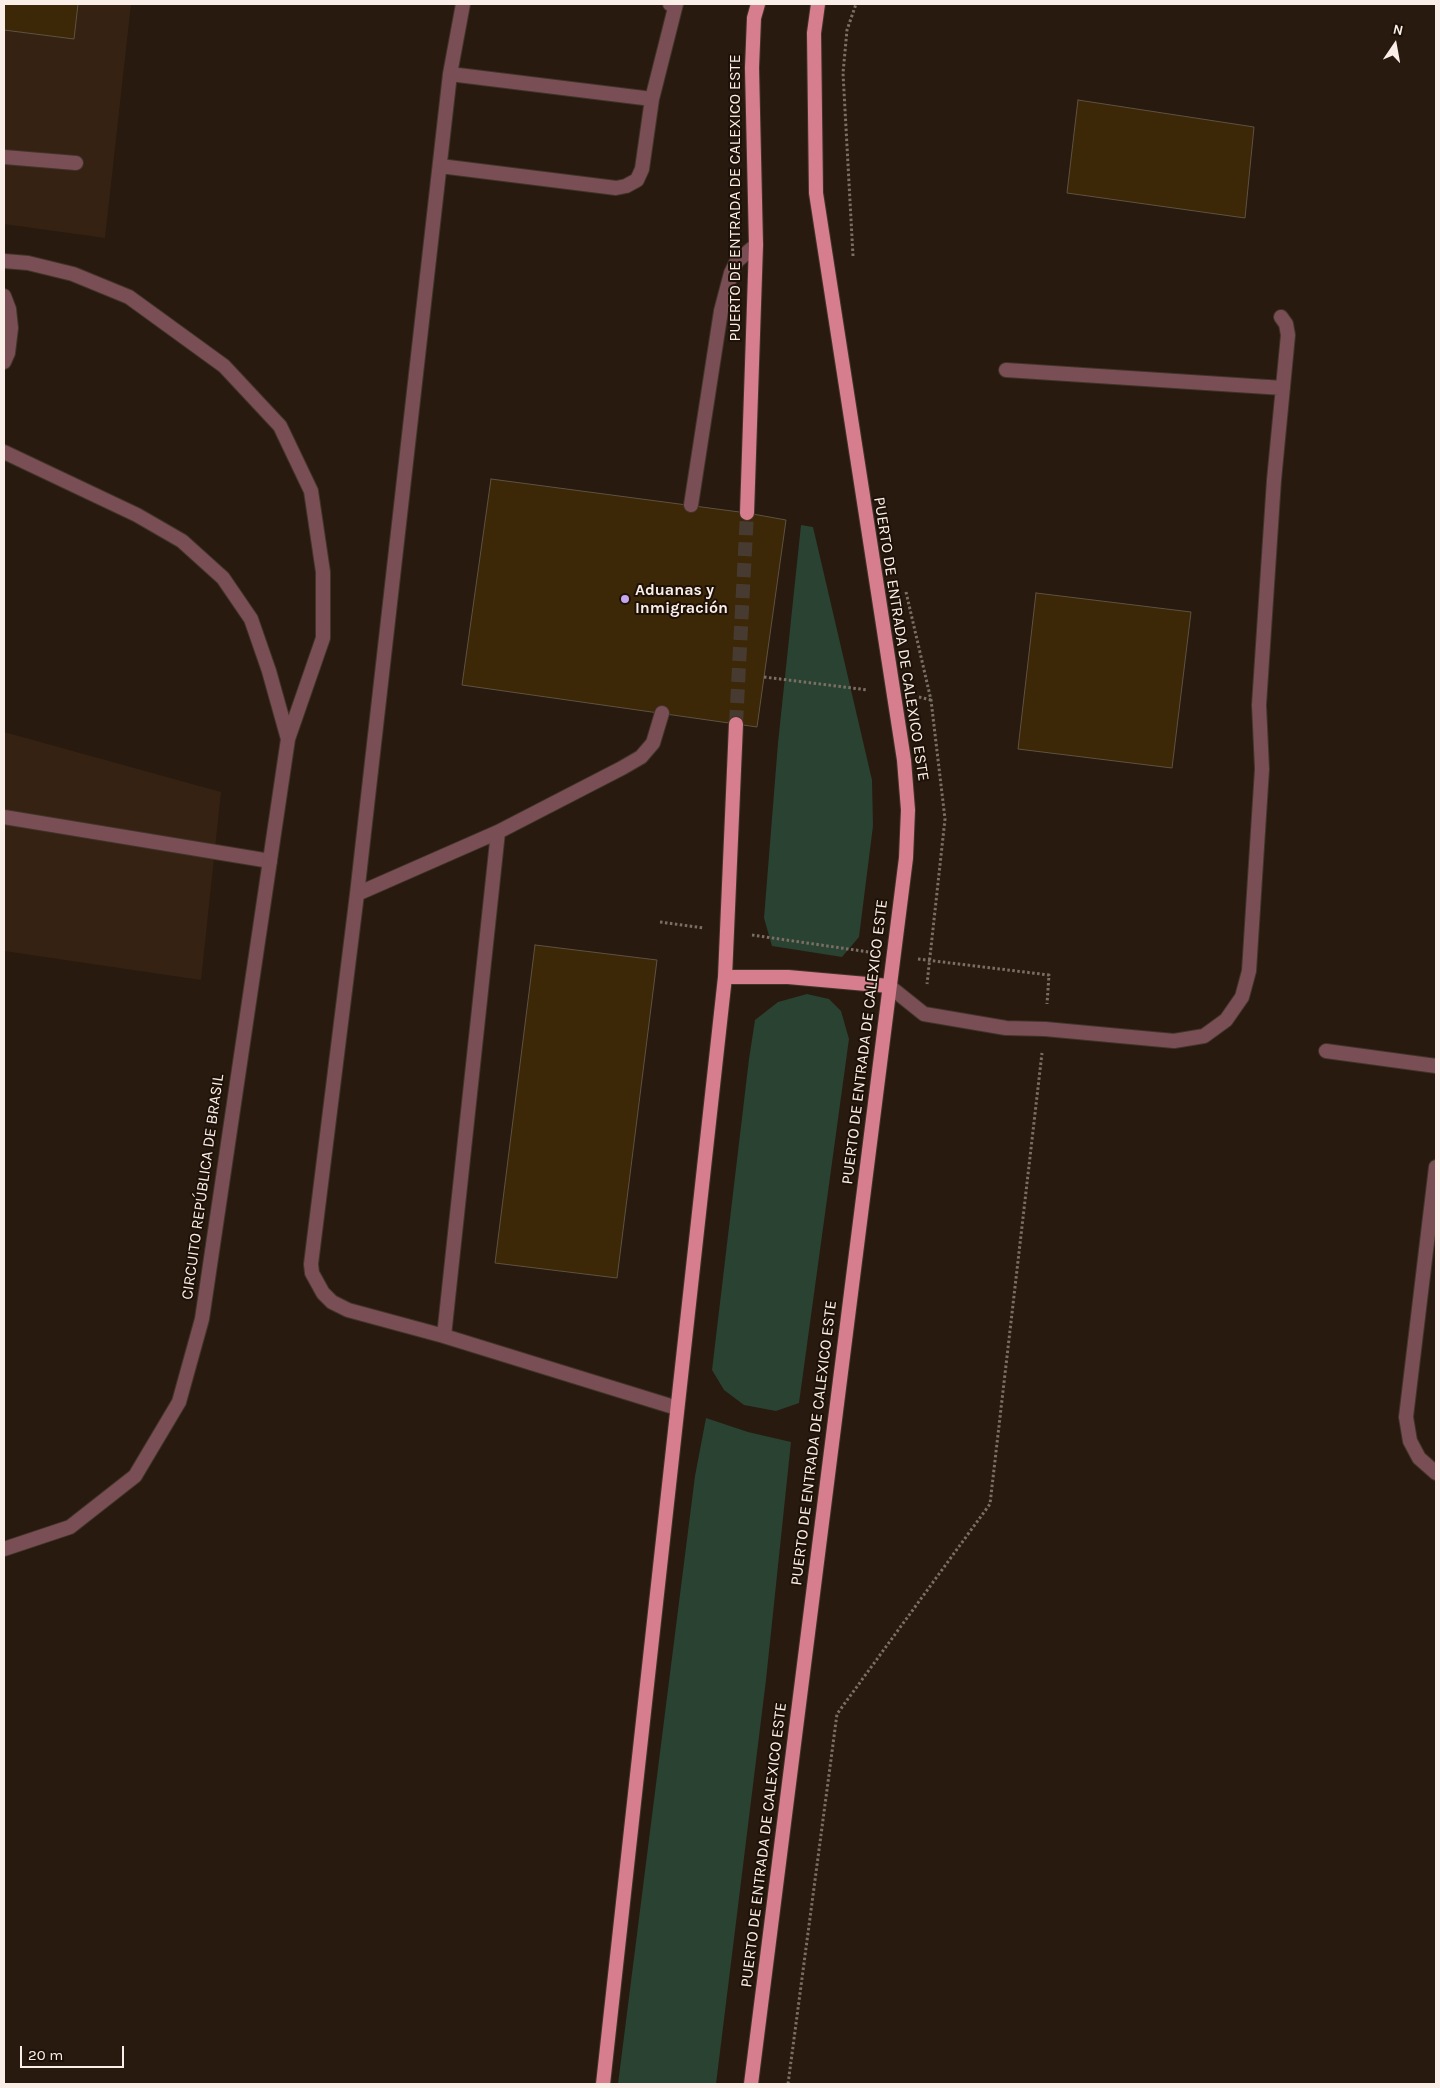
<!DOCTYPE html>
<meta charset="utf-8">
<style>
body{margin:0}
#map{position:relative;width:1440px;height:2088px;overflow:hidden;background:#281a0f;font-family:Karla,sans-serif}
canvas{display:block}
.frame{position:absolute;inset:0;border:5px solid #f9efe8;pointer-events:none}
.north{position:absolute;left:1370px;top:20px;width:50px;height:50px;-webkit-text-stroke:4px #1e1107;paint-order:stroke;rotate:12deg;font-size:14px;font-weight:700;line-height:20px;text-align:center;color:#f9efe8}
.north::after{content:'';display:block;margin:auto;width:18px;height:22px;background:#f9efe8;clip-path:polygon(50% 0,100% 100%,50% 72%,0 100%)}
.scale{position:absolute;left:20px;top:2046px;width:104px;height:22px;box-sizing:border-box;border:2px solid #f9efe8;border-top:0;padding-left:6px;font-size:15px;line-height:18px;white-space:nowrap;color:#f9efe8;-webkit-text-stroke:4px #1e1107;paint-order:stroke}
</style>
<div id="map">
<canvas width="1440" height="2088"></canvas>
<div class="frame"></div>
<div class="north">N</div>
<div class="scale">20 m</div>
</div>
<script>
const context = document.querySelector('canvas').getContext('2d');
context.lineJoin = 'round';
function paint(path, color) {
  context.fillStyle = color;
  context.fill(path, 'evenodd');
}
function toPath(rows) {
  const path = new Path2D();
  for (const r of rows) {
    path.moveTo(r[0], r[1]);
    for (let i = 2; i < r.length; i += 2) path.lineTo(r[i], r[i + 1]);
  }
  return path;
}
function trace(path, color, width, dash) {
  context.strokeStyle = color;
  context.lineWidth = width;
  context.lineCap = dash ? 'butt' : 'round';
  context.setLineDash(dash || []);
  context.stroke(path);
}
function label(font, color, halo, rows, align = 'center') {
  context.font = font + ' Karla,sans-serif';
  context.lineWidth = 4;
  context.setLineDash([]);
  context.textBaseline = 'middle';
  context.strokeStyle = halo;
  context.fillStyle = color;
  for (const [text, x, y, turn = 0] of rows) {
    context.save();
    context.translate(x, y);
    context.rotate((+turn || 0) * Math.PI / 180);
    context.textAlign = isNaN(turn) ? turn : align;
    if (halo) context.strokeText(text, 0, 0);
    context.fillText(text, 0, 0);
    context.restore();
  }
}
const built = toPath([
 [4,4,131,4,105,238,4,224],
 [4,732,221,792,201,980,4,951]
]);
const green = toPath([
 [801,525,813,527,872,780,873,826,859,937,842,957,772,946,764,918,778,743],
 [807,994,829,999,841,1011,849,1039,799,1403,776,1411,744,1405,724,1390,712,1370,749,1059,755,1020,778,1002],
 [706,1418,748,1432,791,1442,766,1680,716,2084,618,2084,695,1476]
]);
const building = toPath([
 [4,4,78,4,74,39,4,30,4,4],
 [1078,100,1254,127,1245,218,1067,193,1078,100],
 [491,479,747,513,786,520,757,727,462,685,491,479],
 [1036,593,1191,612,1172,768,1018,749,1036,593],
 [535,945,657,960,617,1278,495,1263,535,945]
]);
const primaryTunnel = toPath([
 [736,724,747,513]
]);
const path = toPath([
 [853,256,843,73,847,30,856,4],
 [906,592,931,700,945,819,927,984],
 [764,677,868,690],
 [919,697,931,700],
 [660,922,704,928],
 [752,935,869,952],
 [918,959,1049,975,1047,1004],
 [788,2084,837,1714,990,1504,1042,1053]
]);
const service = toPath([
 [450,74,652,99,676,4,670,4],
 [4,157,76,163],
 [440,166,616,188,626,186,637,180,642,169,652,99],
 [1006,370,1283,388],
 [691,505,721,311,731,273,737,261,756,245],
 [662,713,653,743,641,757,622,768,498,832,357,894,311,1264,312,1273,323,1293,332,1302,348,1310,444,1336,677,1408],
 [4,817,270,861],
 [357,894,450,74,463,4],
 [889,986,924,1014,1006,1028,1045,1029,1174,1041,1204,1036,1226,1020,1242,997,1249,971,1262,769,1259,705,1274,480,1288,335,1286,324,1281,317],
 [1326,1051,1436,1066],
 [1436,1167,1406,1417,1410,1441,1419,1458,1436,1473],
 [444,1336,498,832]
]);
const minor = toPath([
 [4,261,28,263,73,274,129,297,224,366,280,426,311,491,323,572,323,638,288,739,202,1319,179,1402,135,1476,70,1527,4,1549],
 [4,296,9,309,11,328,8,353,4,362],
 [4,452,137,515,182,541,223,578,251,619,269,671,288,739]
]);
const primary = toPath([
 [747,513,756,245,752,68,754,18,758,4],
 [725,977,788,977,889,986],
 [603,2084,725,977,736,724],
 [751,2084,906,858,908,810,904,760,816,193,814,33,818,4]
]);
const markers = [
 [625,599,5,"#c7a6ef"]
];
const streetNames = [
 ["PUERTO DE ENTRADA DE CALEXICO ESTE",735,198,-90],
 ["PUERTO DE ENTRADA DE CALEXICO ESTE",901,639,81],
 ["PUERTO DE ENTRADA DE CALEXICO ESTE",865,1042,-83],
 ["CIRCUITO REPÚBLICA DE BRASIL",203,1187,-82],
 ["PUERTO DE ENTRADA DE CALEXICO ESTE",814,1443,-83],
 ["PUERTO DE ENTRADA DE CALEXICO ESTE",764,1845,-83]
];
const poiNames = [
 ["Aduanas y",635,590],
 ["Inmigración",635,608]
];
paint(built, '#352213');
paint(green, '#294231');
paint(building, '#3c2706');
trace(building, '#5e5242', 1);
trace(primaryTunnel, '#473a30', 14, [14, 7]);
trace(service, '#413429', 16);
trace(minor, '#413429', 16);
trace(primary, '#413429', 16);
trace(path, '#7b6f65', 3, [2.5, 2.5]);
trace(service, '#794e55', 14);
trace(minor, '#794e55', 14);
trace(primary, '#d67e8d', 14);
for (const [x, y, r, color] of markers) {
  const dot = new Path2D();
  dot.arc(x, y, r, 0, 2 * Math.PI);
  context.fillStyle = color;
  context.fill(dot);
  trace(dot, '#1e1107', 2);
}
label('16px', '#f9efe8', '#1e1107', streetNames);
label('bold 16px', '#f9efe8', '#1e1107', poiNames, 'left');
</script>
